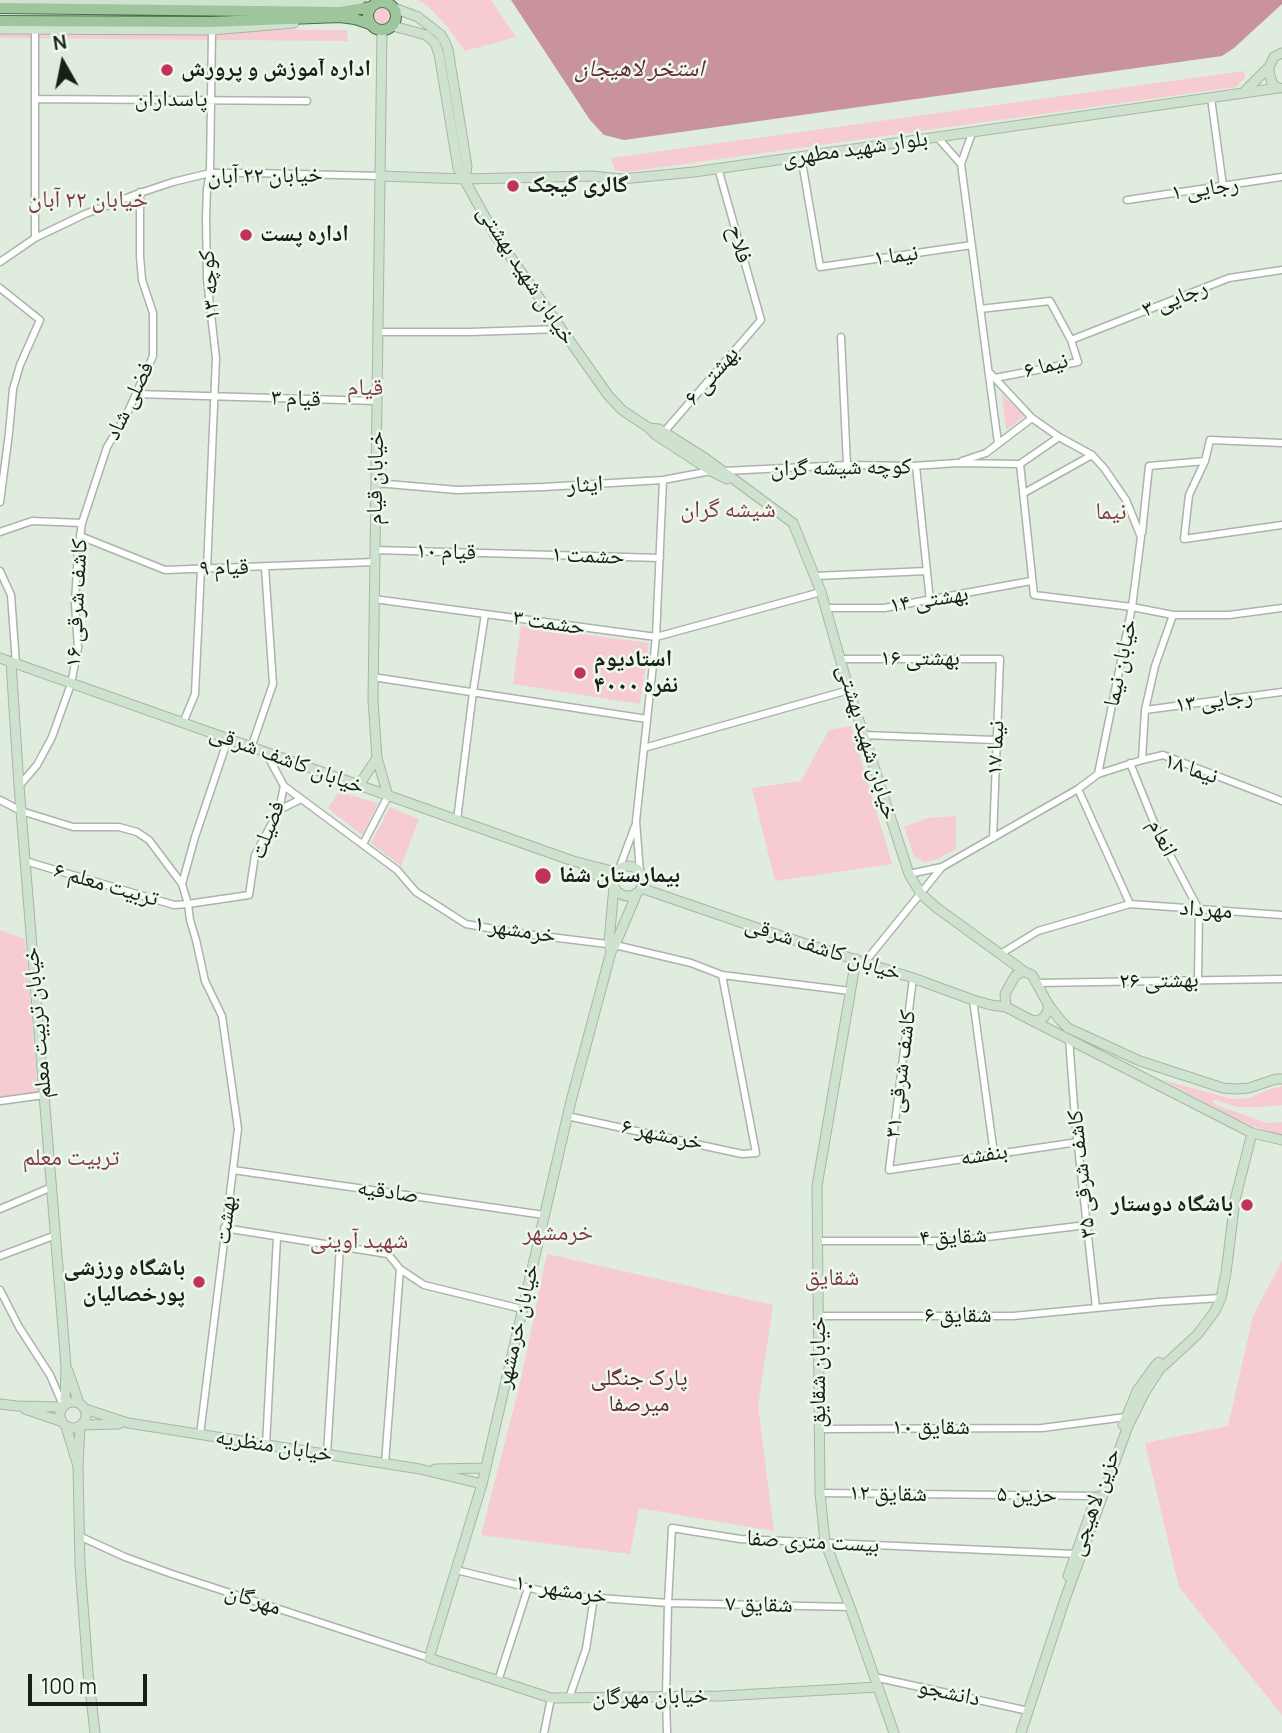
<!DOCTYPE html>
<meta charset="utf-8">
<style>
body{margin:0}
#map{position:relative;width:1282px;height:1733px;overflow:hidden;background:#dfecde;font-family:Manrope,sans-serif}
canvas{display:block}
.north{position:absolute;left:28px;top:28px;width:70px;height:70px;-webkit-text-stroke:5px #ecf9eb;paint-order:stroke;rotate:351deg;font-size:19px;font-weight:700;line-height:28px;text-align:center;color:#191e19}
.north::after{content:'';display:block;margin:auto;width:24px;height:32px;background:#191e19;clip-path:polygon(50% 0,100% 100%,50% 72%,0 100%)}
.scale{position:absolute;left:28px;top:1674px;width:119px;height:32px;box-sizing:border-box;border:4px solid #191e19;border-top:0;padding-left:9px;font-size:21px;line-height:24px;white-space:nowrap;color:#191e19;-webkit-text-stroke:5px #ecf9eb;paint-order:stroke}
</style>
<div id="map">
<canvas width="1282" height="1733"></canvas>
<div class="north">N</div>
<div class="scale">100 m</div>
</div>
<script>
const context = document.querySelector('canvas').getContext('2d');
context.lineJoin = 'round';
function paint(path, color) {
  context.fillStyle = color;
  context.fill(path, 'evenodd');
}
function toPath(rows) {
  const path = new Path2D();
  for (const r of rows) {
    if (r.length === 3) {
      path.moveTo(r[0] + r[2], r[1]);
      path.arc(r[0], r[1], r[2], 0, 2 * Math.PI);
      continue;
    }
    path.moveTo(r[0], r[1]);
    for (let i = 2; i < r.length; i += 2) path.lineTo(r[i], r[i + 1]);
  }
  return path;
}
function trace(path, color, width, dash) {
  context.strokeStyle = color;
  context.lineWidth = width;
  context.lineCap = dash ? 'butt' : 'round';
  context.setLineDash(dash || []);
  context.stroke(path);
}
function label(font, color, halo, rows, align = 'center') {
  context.font = font + ' Manrope,"Noto Naskh Arabic",sans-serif';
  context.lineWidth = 5;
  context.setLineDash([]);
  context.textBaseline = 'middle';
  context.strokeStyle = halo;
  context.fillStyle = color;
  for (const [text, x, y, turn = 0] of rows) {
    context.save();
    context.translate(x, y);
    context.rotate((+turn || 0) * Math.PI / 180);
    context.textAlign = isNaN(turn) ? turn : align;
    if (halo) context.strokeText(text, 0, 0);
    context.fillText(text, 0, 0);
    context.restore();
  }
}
const green = toPath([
 [419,0,491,0,516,37,465,51,450,30,433,11],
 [383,16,9],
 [0,28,347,30,348,41,0,38],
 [1244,71,1245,77,1236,87,627,172,615,170,611,158],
 [1002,394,1024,416,1006,430],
 [521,626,649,643,640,704,513,684],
 [851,726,892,864,775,881,752,788,801,781,829,730],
 [339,792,378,803,362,835,328,808],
 [390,807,419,819,401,866,371,843],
 [956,816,956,849,935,860,924,862,914,856,904,827,928,818],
 [0,930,25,939,38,1094,0,1099],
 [1163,1080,1232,1099,1249,1098,1267,1090,1282,1086,1282,1105,1259,1107,1237,1107,1216,1100,1212,1101,1216,1105,1266,1123,1282,1122,1282,1135,1264,1130,1239,1120],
 [547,1254,773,1305,758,1406,774,1531,639,1508,630,1554,481,1535,519,1388],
 [1282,1261,1282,1715,1179,1587,1145,1443,1228,1426,1253,1316]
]);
const water = toPath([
 [511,0,1282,0,1282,4,1234,48,1222,56,624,140,604,135,590,120]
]);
const street = toPath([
 [35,29,35,238],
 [1211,98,1223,186],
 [35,99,307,101],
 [972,133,961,164,998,443],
 [938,138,961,164],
 [801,156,820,267,972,245],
 [1127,200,1282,177],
 [0,262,35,238,85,214,137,194,173,182,210,173,255,173,380,176],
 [0,288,40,320,20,365,13,389,9,433,0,502],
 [980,309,1050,301,1071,340,1078,362,995,378],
 [378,332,470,332,560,329],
 [841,337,847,465],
 [1071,340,1229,278,1282,270],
 [136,394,377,401],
 [664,432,761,320,718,168],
 [1282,443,1210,440,1205,461,1189,495,1184,539,1282,525],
 [962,461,986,453,1032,418],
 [1020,464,1034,595,1132,607,1173,615,1229,615,1282,608],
 [916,466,930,601],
 [724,471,847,465,913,466,957,463,1020,464,1059,437],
 [376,483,457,490,543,487,663,480,711,471],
 [1024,493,1092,455],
 [0,532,32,521,82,523],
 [1142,533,1149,466,1205,461],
 [80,536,165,570,375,562],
 [375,550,660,558],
 [207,569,216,358,207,279,206,217,207,189,210,173,212,30],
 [0,571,11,595,16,664],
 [815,576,927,571],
 [374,599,656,637,821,592],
 [826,608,884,608,1031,581],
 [841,659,1000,659,993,838],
 [373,677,647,719],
 [1145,710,1282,692],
 [183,723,195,694,201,569],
 [864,735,995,740],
 [251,748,273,684,265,567],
 [644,748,849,690],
 [266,753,284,786,397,870,416,892,466,924,510,932,615,945,691,963,722,975,850,991],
 [1142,760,1145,710,1155,666,1173,615],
 [1130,763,1157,830,1199,910,1198,981],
 [1098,774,1142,760,1163,755,1282,801],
 [20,785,37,765,52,737,71,684,78,648,75,603,78,551,82,523,107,447,126,416,153,356,153,313,142,280,140,256,140,192],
 [1078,789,1130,904],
 [0,800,21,811,73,827,119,827,137,832,149,840,182,884],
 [279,810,301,799],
 [457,820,473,692,485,614],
 [363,844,388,796],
 [25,861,174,905,188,904,249,895,255,855,279,810,284,786],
 [619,869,635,826],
 [640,872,636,821,656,637,663,480],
 [909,874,942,867,1078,789,1098,774,1132,607,1141,537,1126,500,1104,468,1092,455,1059,437,1032,418,990,373],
 [1002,953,1038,931,1130,904,1282,915],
 [865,962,942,867],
 [913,978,889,1170,1078,1142],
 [1036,983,1282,979],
 [973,1000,994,1154],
 [1069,1038,1075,1119,1096,1308],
 [0,1101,44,1095],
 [567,1116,742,1154,756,1153,722,975],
 [233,1170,544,1215],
 [0,1209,52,1187],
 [224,1228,388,1254,400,1269,424,1285,522,1309],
 [818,1241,954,1241,1087,1225],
 [0,1256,56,1235],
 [0,1290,19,1327,50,1375,63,1405],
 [819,1316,1013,1316,1158,1302,1221,1298],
 [820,1429,1042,1428,1126,1417],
 [200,1435,238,1129,222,1016,205,981,196,940,190,920,188,904,182,884,195,837,228,739],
 [266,1445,277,1237],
 [327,1454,340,1246],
 [385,1463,400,1269],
 [820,1493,1097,1496],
 [79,1536,125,1557,172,1574,429,1658],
 [456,1570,559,1595,668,1603,850,1607],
 [874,1677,1024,1710],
 [498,1681,528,1588],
 [569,1698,586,1649,594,1597],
 [544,1733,551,1698],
 [667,1733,666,1697,668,1603,672,1528,740,1539,1075,1554]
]);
const secondary = toPath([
 [0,2,350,4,360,0],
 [394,8,418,17,441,35,445,42,448,50,467,166,465,179],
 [393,26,426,35,435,43,439,54,458,168,495,235,608,395,622,410,649,428,656,435,711,471,727,479],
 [0,29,212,30,294,23],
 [382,30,373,700,377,758,388,796],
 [1280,88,1276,87,1272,83,1269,72,1269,67,1274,57,1282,53],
 [1243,93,1269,67],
 [380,176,465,179,591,176,622,179,694,172,1278,88],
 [649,428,659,429,705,458,793,523,821,592,849,690,909,874,921,894,937,908,1025,972],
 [0,658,573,861,616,872],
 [11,662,19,786,66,1366,65,1404],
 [359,785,377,758],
 [628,881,15],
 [584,868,613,885],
 [641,888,766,931,913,978,973,1000,991,1005,1006,1007],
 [637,893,615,945,611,952,571,1101,482,1484,429,1658,551,1698,721,1696,878,1687],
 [611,952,609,943,614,886],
 [856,959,817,1186,820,1493,825,1542,850,1607,894,1733],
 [1023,971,1032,975,1048,1004,1048,1010,1045,1016,1040,1020,1033,1021,1006,1007,1005,994,1015,976,1023,971],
 [1048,1004,1061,1021,1068,1028,1140,1061,1223,1088,1236,1089,1249,1088,1276,1079,1282,1079],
 [1033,1021,1252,1133,1282,1140],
 [68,1371,79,1403],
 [73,1415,13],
 [0,1404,17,1406,62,1407],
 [25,1409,60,1421],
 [85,1409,128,1423,420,1469,482,1484],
 [82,1425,119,1424],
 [1123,1425,1137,1391,1155,1366,1159,1362],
 [66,1427,78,1466,80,1426],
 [78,1466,80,1565,88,1672,95,1733],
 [435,1469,486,1468],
 [1068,1576,1096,1497],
 [1021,1733,1065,1599,1128,1426,1145,1392,1159,1370,1197,1335,1215,1311,1221,1298,1226,1273,1235,1200,1252,1133]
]);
const primary = toPath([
 [382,16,14],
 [0,8,341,12,371,7],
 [0,21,211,22,340,17,355,19,370,24]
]);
const markers = [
 [167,70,7,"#c1325d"],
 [513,186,7,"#c1325d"],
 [246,235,7,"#c1325d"],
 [580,673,7,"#c1325d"],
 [543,876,9,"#c1325d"],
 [1247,1205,7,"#c1325d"],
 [199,1282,7,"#c1325d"]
];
const poiNames = [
 ["اداره آموزش و پرورش",181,70],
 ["گالری گیجک",527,186],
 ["اداره پست",260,235],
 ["استادیوم",594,660],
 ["۴۰۰۰ نفره",594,686],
 ["بیمارستان شفا",559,876],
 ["باشگاه دوستار",1233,1205,"right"],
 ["باشگاه ورزشی",185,1269,"right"],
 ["پورخصالیان",185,1295,"right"]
];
const streetNames = [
 ["پاسداران",171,100],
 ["بلوار شهید مطهری",855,149,-8],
 ["خیابان ۲۲ آبان",265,176,-1],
 ["رجایی ۱",1205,189,-8],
 ["فلاح",739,244,74],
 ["نیما ۱",896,256,-8],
 ["خیابان شهید بهشتی",526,275,57],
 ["کوچه ۱۳",210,285,-95],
 ["رجایی ۳",1175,299,-21],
 ["نیما ۶",1046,366,-15],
 ["بهشتی ۶",712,376,-49],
 ["قیام ۳",296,399,2],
 ["فضلی شاد",130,401,-64],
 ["کوچه شیشه گران",841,468,-1],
 ["خیابان قیام",376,478,-89],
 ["ایثار",585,485,-3],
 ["قیام ۱۰",446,552,2],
 ["حشمت ۱",588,556,2],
 ["قیام ۹",224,568,-2],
 ["بهشتی ۱۴",929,600,-9],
 ["کاشف شرقی ۱۶",77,603,-87],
 ["حشمت ۳",549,623,8],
 ["بهشتی ۱۶",920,659],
 ["خیابان نیما",1121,663,-78],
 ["رجایی ۱۳",1214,701,-7],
 ["خیابان شهید بهشتی",867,742,73],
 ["نیما ۱۷",996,748,-88],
 ["خیابان کاشف شرقی",287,760,20],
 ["نیما ۱۸",1191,769,18],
 ["فضیلت",268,830,-69],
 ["انعام",1162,838,64],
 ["تربیت معلم ۶",106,885,16],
 ["مهرداد",1206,910,4],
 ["خرمشهر ۱",515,930,9],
 ["خیابان کاشف شرقی",823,949,18],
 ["بهشتی ۲۶",1159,981,-1],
 ["خیابان تربیت معلم",38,1023,-95],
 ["کاشف شرقی ۳۱",901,1074,-83],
 ["خرمشهر ۶",662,1135,12],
 ["بنفشه",984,1155,-9],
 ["کاشف شرقی ۳۵",1082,1174,-96],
 ["صادقیه",388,1192,8],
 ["بهشت",226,1220,-83],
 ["شقایق ۴",953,1237,-3],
 ["شقایق ۶",958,1316],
 ["خیابان خرمشهر",518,1326,-77],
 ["خیابان شقایق",819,1372,-90],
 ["شقایق ۱۰",931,1428],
 ["خیابان منظریه",274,1446,9],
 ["شقایق ۱۲",888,1494,1],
 ["حزین ۵",1027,1495,1],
 ["حزین لاهیجی",1095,1502,-70],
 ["بیست متری صفا",813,1542,3],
 ["خرمشهر ۱۰",561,1590,9],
 ["مهرگان",253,1600,18],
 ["شقایق ۷",759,1605,1],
 ["دانشجو",949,1693,12],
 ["خیابان مهرگان",650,1697,-1]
];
const parkNames = [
 ["پارک جنگلی",639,1379],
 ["میرصفا",639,1405]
];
const waterNames = [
 ["استخر لاهیجان",639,69]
];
const neighbourhoodNames = [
 ["خیابان ۲۲ آبان",88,200],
 ["قیام",365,388],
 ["شیشه گران",728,510],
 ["نیما",1111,512],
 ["تربیت معلم",71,1158],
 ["خرمشهر",558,1233],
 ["شهید آوینی",359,1241],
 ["شقایق",832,1278]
];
paint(green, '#f6cbd2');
paint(water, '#c8939c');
trace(street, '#a9b5a8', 9);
trace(secondary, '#a9b5a8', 11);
trace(primary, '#467145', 12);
trace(street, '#fff', 6);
trace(secondary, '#cfe2ce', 9);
trace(primary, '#9fc59d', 10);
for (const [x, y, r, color] of markers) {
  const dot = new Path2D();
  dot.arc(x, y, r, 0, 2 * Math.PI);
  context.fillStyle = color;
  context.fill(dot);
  trace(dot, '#ecf9eb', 2.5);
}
label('bold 23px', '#191e19', '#ecf9eb', poiNames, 'left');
label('23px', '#191e19', '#ecf9eb', streetNames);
label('23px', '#642333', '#ecf9eb', parkNames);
label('italic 24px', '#672636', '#ecf9eb', waterNames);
label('24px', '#823a4a', '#ecf9eb', neighbourhoodNames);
</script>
